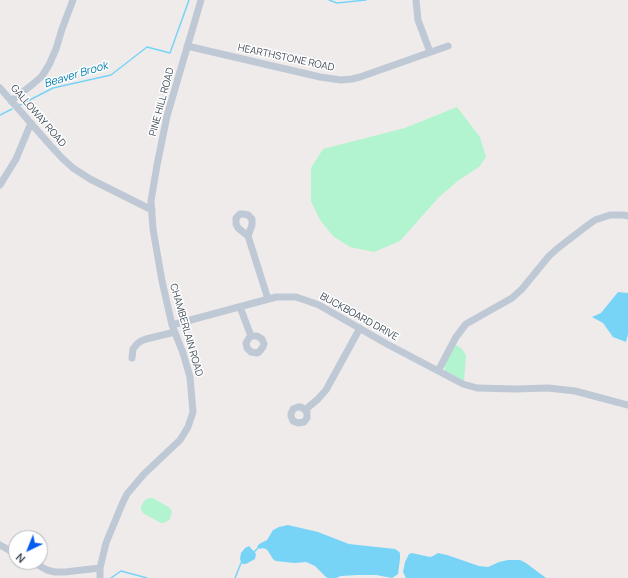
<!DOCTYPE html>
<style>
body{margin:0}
#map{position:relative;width:628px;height:578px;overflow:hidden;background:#eeebea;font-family:Manrope,sans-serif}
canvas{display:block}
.north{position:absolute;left:8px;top:530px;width:40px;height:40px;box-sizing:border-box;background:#fff;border:1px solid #b3b8bd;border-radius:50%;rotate:223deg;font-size:11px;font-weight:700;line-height:16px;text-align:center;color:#414d5a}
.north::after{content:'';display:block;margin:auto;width:14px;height:18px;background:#025cf0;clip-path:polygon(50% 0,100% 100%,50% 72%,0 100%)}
</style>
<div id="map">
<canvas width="628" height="578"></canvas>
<div class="north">N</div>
</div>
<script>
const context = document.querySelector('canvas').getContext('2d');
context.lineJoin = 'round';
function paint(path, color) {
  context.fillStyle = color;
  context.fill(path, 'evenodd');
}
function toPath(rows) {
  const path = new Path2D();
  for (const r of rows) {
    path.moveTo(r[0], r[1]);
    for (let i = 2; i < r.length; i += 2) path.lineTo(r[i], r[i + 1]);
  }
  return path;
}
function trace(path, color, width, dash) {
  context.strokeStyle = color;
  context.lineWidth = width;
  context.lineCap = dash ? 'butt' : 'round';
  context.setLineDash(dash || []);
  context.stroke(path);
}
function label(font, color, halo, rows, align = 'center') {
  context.font = font + ' Manrope,sans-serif';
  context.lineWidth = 3;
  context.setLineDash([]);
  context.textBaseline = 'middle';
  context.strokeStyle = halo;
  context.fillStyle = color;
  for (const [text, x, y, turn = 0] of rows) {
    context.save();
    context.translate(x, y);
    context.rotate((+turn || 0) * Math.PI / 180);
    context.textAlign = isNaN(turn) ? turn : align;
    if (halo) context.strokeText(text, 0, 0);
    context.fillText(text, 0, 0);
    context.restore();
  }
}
const green = toPath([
 [457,107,480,137,486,157,479,167,459,180,439,197,400,241,374,252,350,247,333,236,320,220,311,201,311,168,323,149,405,128],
 [455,344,462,349,466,355,464,381,445,371,445,369,444,366],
 [149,498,153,498,170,508,172,512,170,519,166,522,161,523,143,513,141,509,141,506,145,500]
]);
const water = toPath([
 [618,292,628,293,628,334,626,342,613,337,603,323,592,317,601,313],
 [288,525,318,532,349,544,395,549,398,551,400,553,400,559,398,574,392,578,376,575,358,575,341,576,336,578,328,578,326,577,315,566,306,562,294,563,276,561,273,559,268,551,266,549,262,548,260,549,257,547,259,544,267,540,273,530,279,527],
 [249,546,256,554,255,559,246,564,243,564,241,562,240,559,241,553,245,548],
 [412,553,430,557,433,556,438,553,447,555,479,566,488,567,499,562,508,560,520,560,526,563,546,578,406,578,403,572,405,562,409,554]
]);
const stream = toPath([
 [329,0,337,3,366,0],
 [20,105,53,88,111,75,147,47,170,53,189,0],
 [0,115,12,109],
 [253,553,258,548],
 [111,578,121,571,147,578],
 [235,578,241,563,243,562]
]);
const minor = toPath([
 [416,0,418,20,430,52],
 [187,46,320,77,341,80,352,79,360,77,448,46],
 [0,88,50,145,62,158,73,168,90,179,152,210],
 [11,101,33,84,42,76,49,65,56,49,62,29,73,0],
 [0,185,16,159,31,123],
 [248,236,252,225,252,219,248,215,243,214,240,214,236,218,236,224,238,228,248,236,268,299],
 [240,307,251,336,249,338,246,343,247,348,251,352,257,353,259,352,263,347,264,344,262,339,257,336,251,336],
 [172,325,276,297,296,297,305,300,319,305,387,344,463,384,477,388,515,389,548,388,575,391,628,405],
 [132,358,133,349,137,344,141,341,146,339,175,332],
 [438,371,456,337,466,324,473,320,512,298,522,289,549,256,558,248,584,228,595,220,610,215,624,215,628,216],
 [305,410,307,412,307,418,304,422,298,423,293,421,291,416,291,414,293,409,298,407,301,407,305,410,318,399,326,390,360,328],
 [0,545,16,554],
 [32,562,47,570,55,572,65,572,100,568],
 [100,578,100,568,106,543,123,502,127,494,144,474,180,440,188,427,193,412,190,377,183,353,172,325,162,281,153,229,151,201,157,165,167,116,201,0]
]);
const streetNames = [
 ["HEARTHSTONE ROAD",286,58,12],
 ["PINE HILL ROAD",162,102,-75],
 ["GALLOWAY ROAD",38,116,49],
 ["BUCKBOARD DRIVE",359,317,29],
 ["CHAMBERLAIN ROAD",186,330,74]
];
const waterNames = [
 ["Beaver Brook",76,75,-17]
];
paint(green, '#b1f4cf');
paint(water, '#78d4f6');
trace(stream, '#78d4f6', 1.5);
trace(minor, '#bfc9d5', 7);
label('10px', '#414d5a', '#fff', streetNames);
label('italic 11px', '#007faf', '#fff', waterNames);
</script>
